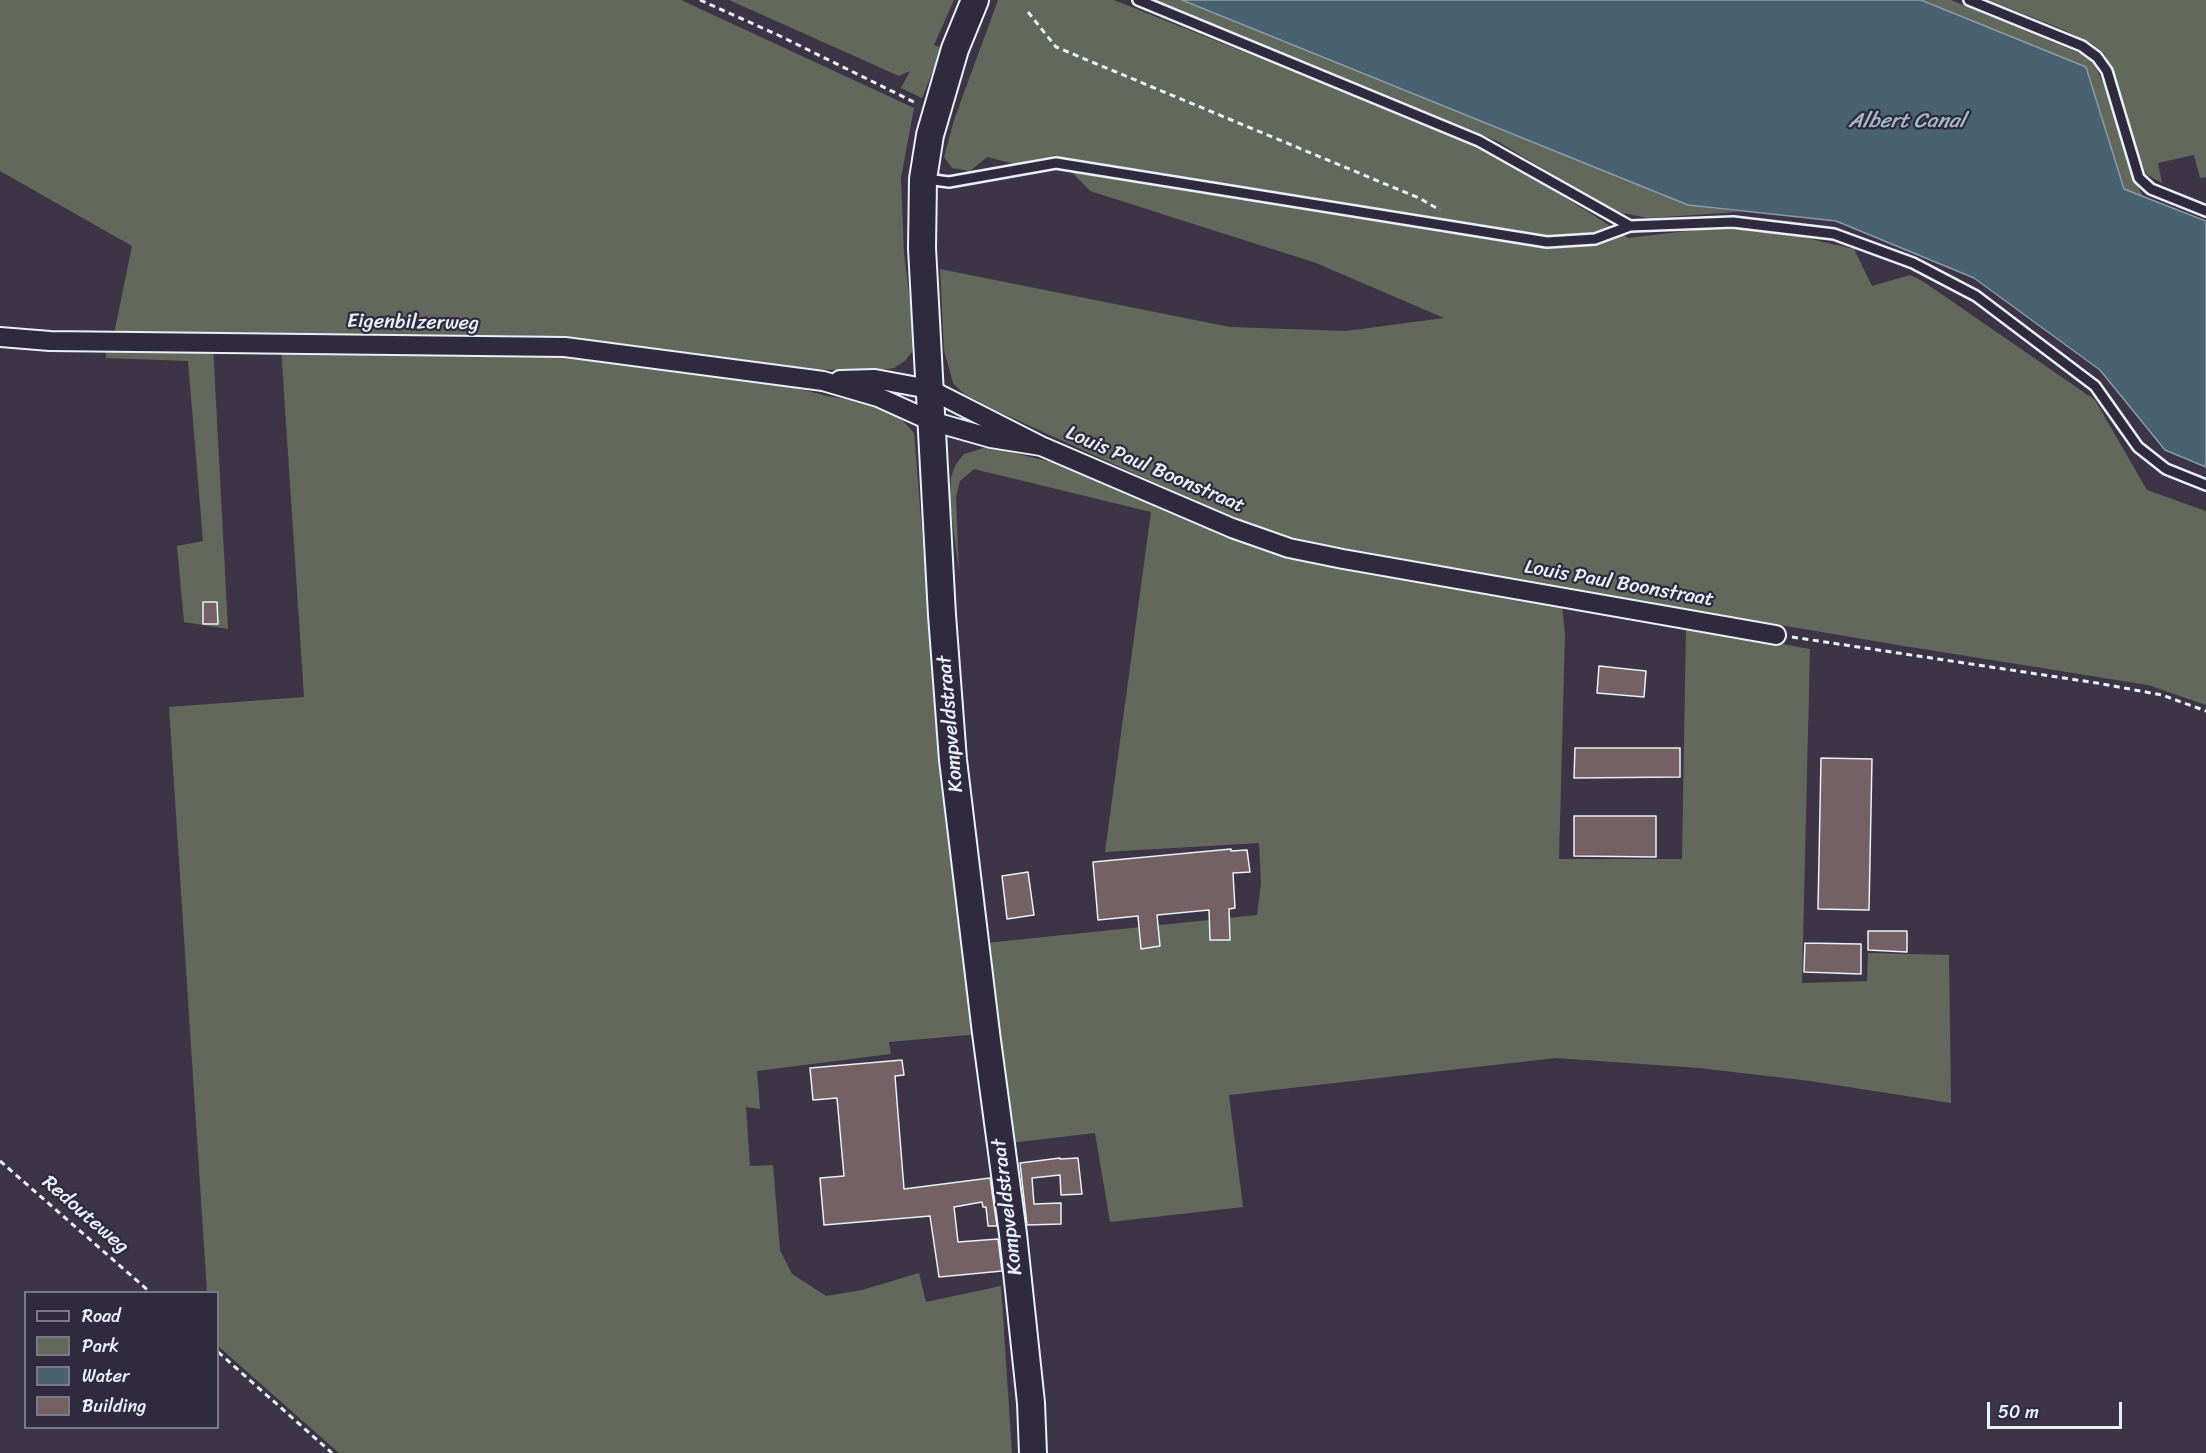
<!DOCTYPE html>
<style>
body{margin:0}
#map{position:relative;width:2206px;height:1453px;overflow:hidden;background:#3d3545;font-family:Sriracha,sans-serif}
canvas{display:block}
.legend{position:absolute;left:24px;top:1291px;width:195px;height:138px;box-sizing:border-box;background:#2f2a3d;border:2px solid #797a88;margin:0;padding:8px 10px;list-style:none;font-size:18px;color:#e8f1f8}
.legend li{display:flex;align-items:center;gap:12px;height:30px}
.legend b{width:30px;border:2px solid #797a88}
.scale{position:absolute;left:1987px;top:1402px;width:135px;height:27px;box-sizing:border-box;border:3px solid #e8f1f8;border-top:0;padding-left:8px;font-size:18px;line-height:21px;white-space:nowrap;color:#e8f1f8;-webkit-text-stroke:4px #2f2a3d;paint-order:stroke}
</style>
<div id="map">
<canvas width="2206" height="1453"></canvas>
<ul class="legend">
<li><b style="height:8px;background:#2f2a3d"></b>Road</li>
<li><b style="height:16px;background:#62695c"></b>Park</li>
<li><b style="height:16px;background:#496272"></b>Water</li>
<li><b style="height:16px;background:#756063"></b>Building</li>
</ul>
<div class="scale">50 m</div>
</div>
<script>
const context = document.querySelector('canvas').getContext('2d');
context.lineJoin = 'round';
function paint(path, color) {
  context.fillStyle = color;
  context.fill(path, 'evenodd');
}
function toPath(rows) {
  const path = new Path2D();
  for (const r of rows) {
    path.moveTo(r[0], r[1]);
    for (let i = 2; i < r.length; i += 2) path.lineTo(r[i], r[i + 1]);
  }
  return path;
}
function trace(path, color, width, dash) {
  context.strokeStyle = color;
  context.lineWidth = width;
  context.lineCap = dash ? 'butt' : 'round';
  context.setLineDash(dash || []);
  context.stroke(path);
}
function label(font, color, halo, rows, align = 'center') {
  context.font = font + ' Sriracha,sans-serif';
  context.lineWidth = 4.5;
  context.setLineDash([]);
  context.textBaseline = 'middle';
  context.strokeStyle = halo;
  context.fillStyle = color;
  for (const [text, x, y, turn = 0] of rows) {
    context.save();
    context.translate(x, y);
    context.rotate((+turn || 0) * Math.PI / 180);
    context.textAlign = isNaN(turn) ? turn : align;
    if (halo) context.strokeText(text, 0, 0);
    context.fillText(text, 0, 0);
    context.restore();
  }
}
const green = toPath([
 [0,0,681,0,914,108,901,178,904,253,914,334,912,352,905,361,894,368,875,371,799,369,676,351,577,340,496,336,114,334,132,246,0,171],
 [729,0,954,0,934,45,942,48,922,98,901,88,910,71,899,76],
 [998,0,1114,0,1482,147,1595,216,1628,238,1695,230,1749,229,1802,237,1854,249,1872,286,1910,275,1924,282,2095,400,2147,490,2206,511,2206,705,2148,685,1898,645,1604,595,1337,547,1254,529,1225,519,1164,487,995,410,964,394,953,383,944,350,940,269,1230,327,1346,331,1444,318,1316,263,1090,191,1055,155,1015,164,987,157,970,171,952,168,944,157,954,120],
 [1153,0,1182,0,1688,205,1739,212,1649,218,1621,213,1583,193,1497,141],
 [1921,0,1951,0,2086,56,2094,64,2106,88,2133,177,2143,196,2124,189,2086,67],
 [1988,0,2206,0,2206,177,2200,178,2194,155,2158,163,2162,183,2146,174,2136,148,2114,71,2104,53,2091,43,2062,29],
 [213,345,228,629,184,622,177,546,203,541,188,361,106,358,105,347],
 [281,347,567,353,782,379,792,387,827,396,872,403,893,410,914,433,937,716,980,1034,889,1042,891,1054,757,1071,760,1109,746,1107,750,1166,773,1165,780,1250,792,1274,826,1296,862,1290,919,1273,926,1302,1001,1286,1012,1453,339,1453,218,1346,218,1292,207,1292,169,707,304,697],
 [984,448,1002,450,1055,463,1278,552,1360,572,1550,599,1562,606,1565,634,1559,859,1682,859,1686,627,1810,649,1802,983,1867,981,1868,953,1949,955,1951,1103,1810,1081,1699,1068,1556,1058,1229,1095,1243,1207,1110,1222,1095,1133,1010,1143,986,943,1257,915,1261,883,1259,843,1105,852,1151,512,974,469,960,481,956,497,959,572,950,502,951,477,956,464,964,454]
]);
const water = toPath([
 [1182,0,1921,0,2086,67,2124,189,2206,221,2206,467,2165,450,2100,370,1974,278,1836,221,1688,205,1182,0]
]);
const building = toPath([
 [203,602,217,602,218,624,203,624,203,602],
 [1599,666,1646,671,1644,697,1597,693,1599,666],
 [1575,748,1680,748,1680,777,1574,778,1575,748],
 [1821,758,1872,759,1869,910,1818,909,1821,758],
 [1574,816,1656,816,1656,857,1574,856,1574,816],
 [1231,849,1231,851,1247,850,1250,872,1233,873,1235,908,1229,909,1230,940,1210,940,1209,910,1157,915,1160,946,1141,949,1138,916,1098,920,1093,862,1231,849],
 [1028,872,1034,915,1007,919,1002,876,1028,872],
 [1868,931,1907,931,1907,952,1868,950,1868,931],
 [1805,943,1861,944,1861,974,1804,972,1805,943],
 [902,1060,904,1075,895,1076,904,1189,990,1178,997,1226,988,1226,986,1207,983,1207,982,1202,954,1207,958,1242,998,1239,1002,1271,939,1277,930,1216,824,1225,820,1178,844,1176,837,1098,813,1100,810,1068,902,1060],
 [1060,1158,1060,1159,1078,1158,1082,1194,1061,1195,1060,1175,1032,1178,1034,1204,1061,1203,1061,1224,1027,1225,1020,1163,1060,1158]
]);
const path = toPath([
 [700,0,778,35,918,104],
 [1028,12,1056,47,1419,198,1440,210],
 [1792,637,2097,683,2162,695,2206,711],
 [0,1161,150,1292],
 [218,1352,332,1453]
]);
const lane = toPath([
 [1138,0,1479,141,1630,226],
 [1969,0,2082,46,2097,57,2107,71,2139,178,2151,189,2206,211],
 [926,179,949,182,1056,163,1547,242,1595,239,1630,226,1733,222,1834,234,1913,263,1976,296,2095,386,2138,447,2166,469,2206,485]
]);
const street = toPath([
 [0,337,50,341,565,347,823,381,878,397,931,421,991,438,1041,446],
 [840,380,875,379,929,389,1041,446,1232,528,1289,548,1343,559,1776,635]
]);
const secondary = toPath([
 [975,0,955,49,930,135,923,179,922,248,942,615,953,760,986,1033,1013,1234,1031,1403,1033,1453]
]);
const streetNames = [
 ["Eigenbilzerweg",413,323,1],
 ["Louis Paul Boonstraat",1155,470,23],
 ["Louis Paul Boonstraat",1619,584,10],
 ["Kompveldstraat",951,724,-95],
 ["Kompveldstraat",1008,1207,-97],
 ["Redouteweg",85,1215,41]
];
const waterNames = [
 ["Albert Canal",1907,122]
];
paint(green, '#62695c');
paint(water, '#496272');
trace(water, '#899ba8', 1.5);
paint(building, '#756063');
trace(building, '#e8f1f8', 1.5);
trace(lane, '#e8f1f8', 14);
trace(street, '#e8f1f8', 22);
trace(secondary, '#e8f1f8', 30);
trace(path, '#e8f1f8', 3, [6, 4.5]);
trace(lane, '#2f2a3d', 9);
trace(street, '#2f2a3d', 18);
trace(secondary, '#2f2a3d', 26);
label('20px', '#e8f1f8', '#2f2a3d', streetNames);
label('italic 21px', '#a8b8c2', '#2f2a3d', waterNames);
</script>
